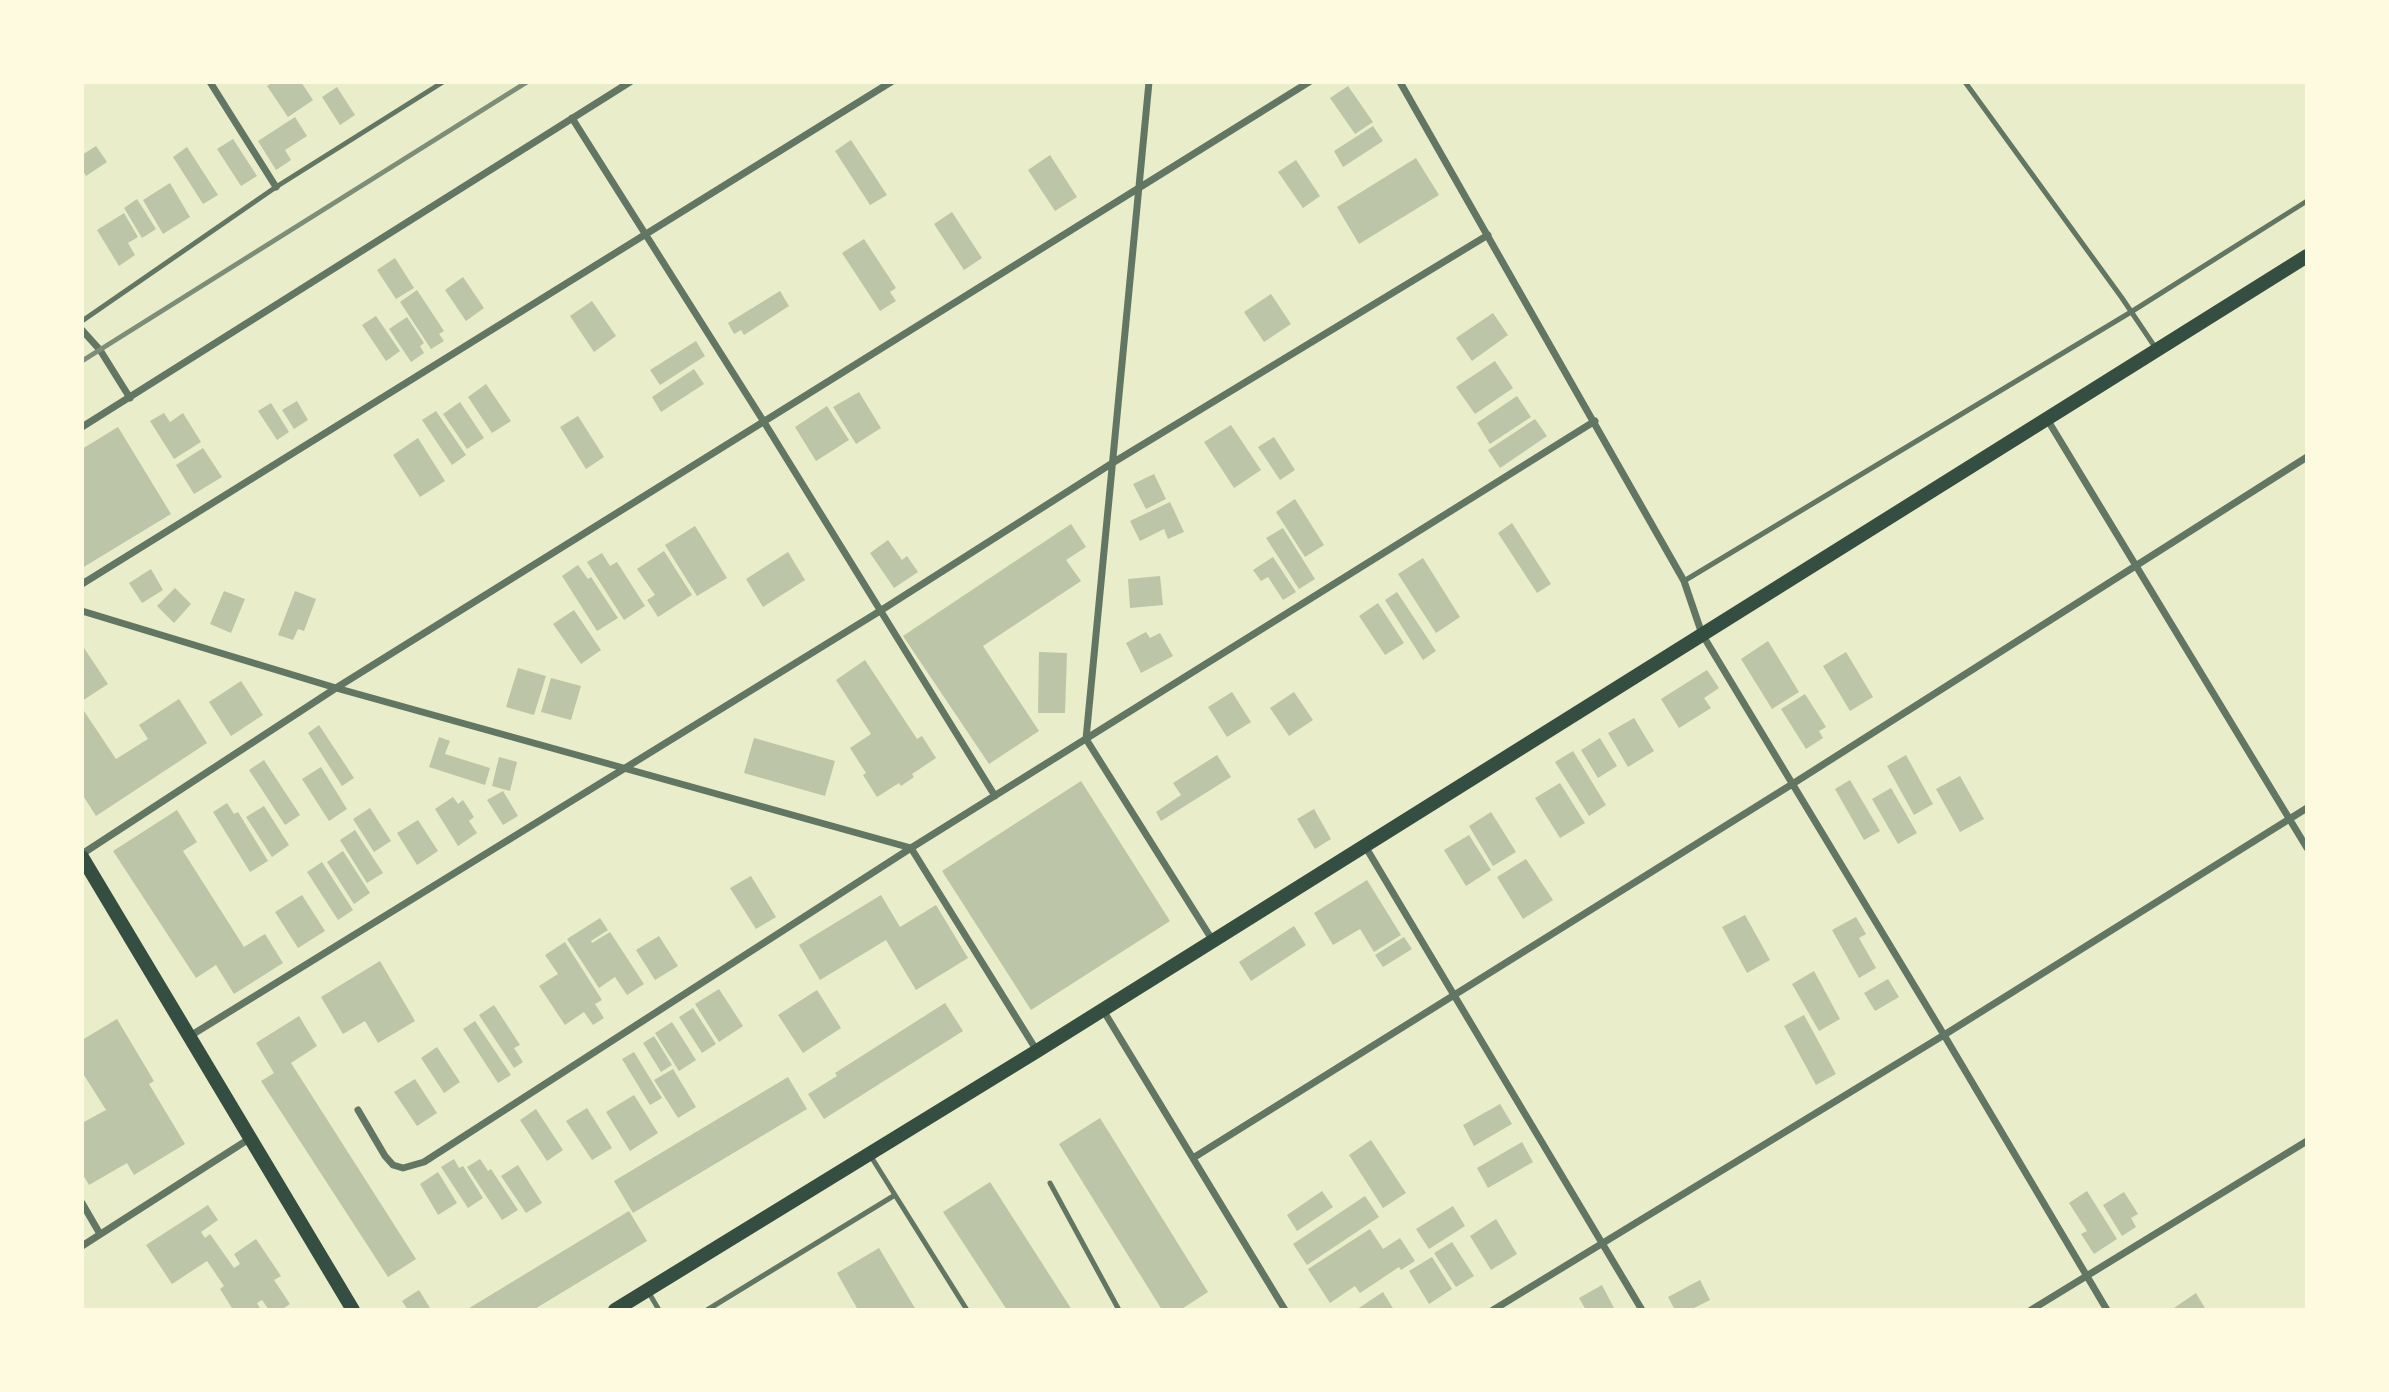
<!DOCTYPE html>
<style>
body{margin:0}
#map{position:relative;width:2389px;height:1392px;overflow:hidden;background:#e9edc9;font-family:Rubik,sans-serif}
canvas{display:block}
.frame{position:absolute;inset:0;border:84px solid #fefae0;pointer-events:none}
</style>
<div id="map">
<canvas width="2389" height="1392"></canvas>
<div class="frame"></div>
</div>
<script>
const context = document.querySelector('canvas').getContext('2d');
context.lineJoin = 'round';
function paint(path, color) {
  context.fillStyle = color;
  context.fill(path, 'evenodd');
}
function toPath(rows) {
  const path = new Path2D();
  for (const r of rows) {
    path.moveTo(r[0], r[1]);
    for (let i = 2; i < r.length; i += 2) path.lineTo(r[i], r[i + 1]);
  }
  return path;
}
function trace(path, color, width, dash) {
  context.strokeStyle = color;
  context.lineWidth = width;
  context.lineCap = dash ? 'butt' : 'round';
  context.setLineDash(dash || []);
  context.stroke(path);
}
const building = toPath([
 [273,82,301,82,313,100,288,117,267,86],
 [1348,86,1373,122,1355,134,1330,98],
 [337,87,355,115,340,125,322,97],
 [295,117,307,136,285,150,291,160,276,170,258,141],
 [1373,126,1383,141,1343,167,1334,151],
 [233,139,257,176,241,186,217,149],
 [851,140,887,195,870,205,835,151],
 [96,146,107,162,86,176,82,169,82,155],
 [187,147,218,195,203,204,173,157],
 [1050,155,1077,197,1055,211,1028,170],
 [1416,158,1439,195,1359,244,1337,207],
 [1296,160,1320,196,1303,208,1278,172],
 [170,183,190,217,163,234,143,200],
 [137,199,156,229,142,238,124,208],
 [952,212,982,258,964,270,934,224],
 [124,213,138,237,128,243,135,255,119,266,97,230],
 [864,239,896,288,890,292,896,301,880,311,842,253],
 [395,258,414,288,396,299,377,270],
 [463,277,484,308,466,321,445,290],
 [417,290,444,331,439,334,444,341,431,349,400,302],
 [780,291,789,306,744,335,741,330,734,334,728,323],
 [1271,294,1291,324,1264,342,1244,312],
 [592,301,616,336,594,352,570,316],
 [1493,313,1508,335,1472,361,1456,338],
 [376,316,400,351,386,361,362,325],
 [407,317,424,343,420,346,424,353,411,362,389,329],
 [696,341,705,356,660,385,650,370],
 [1495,361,1513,388,1475,414,1456,387],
 [694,369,704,384,661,412,652,397],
 [486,384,511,421,492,433,468,397],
 [859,392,881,428,856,444,833,407],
 [1517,396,1531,417,1490,444,1477,423],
 [297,401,308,420,294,429,282,410],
 [460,402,484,438,467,449,443,414],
 [271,403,289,432,277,440,258,411],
 [827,406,849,440,816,461,795,427],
 [436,411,466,455,452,465,422,420],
 [164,413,170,422,183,413,201,442,174,459,150,421],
 [578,416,604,457,586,469,560,427],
 [1535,419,1547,436,1500,468,1488,450],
 [1231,425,1261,470,1234,488,1204,442],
 [118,427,171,514,82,568,82,449],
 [1274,437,1295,470,1280,480,1258,447],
 [418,438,445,481,420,497,393,455],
 [203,448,222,477,194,494,176,465],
 [1154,474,1166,499,1146,509,1133,484],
 [1295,499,1324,545,1305,557,1276,512],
 [1170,502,1184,532,1168,539,1164,529,1140,541,1130,521],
 [1512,523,1551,584,1537,593,1498,533],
 [1071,524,1086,547,1066,560,1081,581,983,646,1039,731,989,764,903,636],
 [695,526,727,578,697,596,665,545],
 [1283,528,1315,579,1299,589,1266,538],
 [888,540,902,560,907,556,918,572,894,588,870,553],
 [664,551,692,595,658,617,647,600,655,595,637,569],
 [788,552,805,580,763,607,746,579],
 [602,553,610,566,617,562,645,606,624,620,587,562],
 [1273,557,1296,592,1283,600,1268,577,1261,581,1253,570],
 [1423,558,1460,617,1436,633,1398,574],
 [578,565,588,579,591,577,618,618,597,631,562,576],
 [151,569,163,590,142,603,129,583],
 [1160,576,1163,605,1130,608,1128,579],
 [175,588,191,604,174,623,157,606],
 [224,591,245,599,231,633,210,624],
 [295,591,316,599,304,631,298,629,293,640,278,635],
 [1397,592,1436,651,1423,660,1385,600],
 [1378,603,1404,643,1385,655,1359,616],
 [574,610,601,650,581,664,553,624],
 [1146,632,1150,638,1160,633,1173,656,1141,673,1126,643],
 [1768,641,1799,692,1772,709,1741,659],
 [82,645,108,684,82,701],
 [1039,652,1067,653,1065,713,1038,713],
 [1846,652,1873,697,1850,711,1823,666],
 [865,660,917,739,922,736,936,758,912,774,914,777,901,786,899,783,877,797,863,775,866,773,850,748,871,734,836,680],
 [518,668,546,676,534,715,506,707],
 [1707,670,1719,688,1704,698,1711,708,1679,728,1661,699],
 [551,678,581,686,571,720,541,712],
 [241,681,263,715,231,736,209,702],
 [1232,692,1251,722,1227,737,1208,707],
 [1294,692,1313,720,1289,736,1270,708],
 [1805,694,1826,727,1819,731,1823,738,1806,749,1781,709],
 [179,699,207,743,96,816,82,794,82,708,116,759,148,739,139,725],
 [1634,718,1654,751,1628,767,1608,733],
 [319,725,354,778,342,786,308,733],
 [439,737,450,741,445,754,490,768,485,785,429,767],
 [754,738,835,761,825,796,744,773],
 [1600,738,1617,766,1598,778,1581,750],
 [1573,751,1606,805,1589,816,1555,762],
 [1217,755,1231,777,1161,821,1156,812,1181,795,1173,783],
 [1906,755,1933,804,1914,815,1887,766],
 [499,757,517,762,510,791,492,786],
 [264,760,300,815,285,825,249,770],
 [321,767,347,809,329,821,302,779],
 [1960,776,1984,819,1960,832,1936,789],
 [1850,780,1880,831,1864,840,1835,789],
 [1081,781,1170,921,1031,1010,942,871],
 [1560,783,1585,823,1560,838,1535,798],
 [1891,788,1917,833,1898,844,1872,799],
 [503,791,518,816,503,825,487,800],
 [453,797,458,804,463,800,474,817,469,821,477,833,458,846,435,809],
 [227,803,234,814,238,812,268,861,250,872,213,812],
 [264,806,289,845,272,857,246,817],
 [370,808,391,841,374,852,353,819],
 [1314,809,1331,839,1315,849,1297,819],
 [177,810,197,842,183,851,244,947,265,934,283,963,234,994,216,965,196,978,113,851],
 [1491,812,1516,852,1493,866,1469,826],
 [418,820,438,851,417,865,397,833],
 [355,830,383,873,367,883,340,840],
 [1469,835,1491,870,1466,886,1444,850],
 [343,851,370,893,354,904,327,862],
 [1526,859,1553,900,1523,919,1497,877],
 [322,862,353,910,338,920,307,872],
 [751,876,776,917,756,929,730,888],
 [1367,880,1401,935,1374,952,1360,929,1333,945,1314,913],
 [302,895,325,931,298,948,275,912],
 [881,895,900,927,936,905,968,958,916,990,886,940,820,980,799,945],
 [1745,915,1770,960,1747,973,1722,927],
 [1856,917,1866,934,1859,938,1876,968,1859,978,1832,930],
 [600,918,608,930,591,941,592,943,610,932,644,984,627,995,615,977,599,988,567,939],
 [1294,926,1306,945,1251,981,1239,962],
 [659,936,678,966,655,980,636,950],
 [1404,937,1412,949,1383,967,1375,955],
 [565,942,602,1000,595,1004,604,1018,593,1025,584,1012,565,1025,539,986,558,974,545,955],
 [380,961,415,1021,378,1043,365,1021,343,1034,321,997],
 [1814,971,1840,1019,1819,1031,1792,984],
 [1888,979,1899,997,1875,1011,1864,993],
 [719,989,743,1026,719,1042,695,1004],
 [817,990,841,1028,803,1053,778,1015],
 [945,1003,963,1031,824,1119,808,1094,837,1076,835,1073],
 [494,1005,520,1045,514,1048,523,1062,514,1068,479,1015],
 [693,1008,716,1044,702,1053,679,1017],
 [1804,1015,1836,1074,1816,1085,1784,1026],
 [299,1016,317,1046,291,1063,416,1259,388,1277,261,1081,274,1073,256,1043],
 [117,1019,154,1081,149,1084,185,1144,134,1175,127,1163,89,1185,82,1173,82,1123,106,1110,82,1072,82,1040],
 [475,1021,511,1075,498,1083,463,1029],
 [672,1022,696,1060,679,1071,655,1033],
 [654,1036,672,1065,661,1072,643,1043],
 [437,1047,460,1082,444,1093,421,1058],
 [634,1052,662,1098,650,1105,622,1059],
 [673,1069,696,1107,678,1118,654,1080],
 [788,1077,807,1109,633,1213,614,1181],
 [415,1079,437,1113,417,1126,394,1092],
 [634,1095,658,1133,630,1151,606,1112],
 [1500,1104,1512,1124,1474,1146,1463,1125],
 [587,1108,612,1148,592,1160,566,1121],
 [536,1109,563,1150,547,1161,520,1120],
 [1100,1118,1208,1292,1180,1310,1162,1310,1059,1144],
 [1371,1140,1406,1193,1383,1208,1349,1155],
 [1522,1142,1533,1162,1488,1188,1477,1168],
 [454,1159,459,1168,463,1166,483,1198,468,1208,441,1167],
 [480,1159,488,1171,491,1169,518,1210,502,1220,467,1167],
 [518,1165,542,1203,526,1213,501,1176],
 [438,1172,457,1203,438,1215,420,1184],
 [990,1182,1072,1310,1007,1310,943,1212],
 [1322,1191,1333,1207,1297,1231,1287,1215],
 [2087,1191,2117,1239,2094,1254,2081,1234,2087,1231,2069,1203],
 [2124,1192,2138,1214,2131,1218,2136,1227,2122,1236,2103,1205],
 [1365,1196,1379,1217,1307,1265,1293,1244],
 [208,1205,218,1220,201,1232,205,1238,210,1234,234,1268,240,1264,234,1254,256,1239,281,1276,274,1280,290,1304,281,1310,269,1310,262,1300,257,1303,261,1310,229,1310,232,1308,220,1289,224,1286,207,1261,172,1284,146,1245],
 [1453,1206,1465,1226,1429,1249,1416,1229],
 [629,1211,647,1241,533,1310,466,1310],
 [1496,1219,1517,1254,1491,1270,1470,1236],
 [1370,1229,1383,1249,1400,1238,1415,1261,1401,1270,1399,1267,1360,1293,1355,1286,1330,1303,1308,1269],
 [1452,1242,1474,1276,1456,1287,1434,1253],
 [879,1248,916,1310,858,1310,837,1273],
 [1432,1257,1452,1289,1429,1304,1409,1271],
 [1700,1280,1710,1300,1690,1310,1675,1310,1668,1297],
 [1602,1285,1615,1310,1586,1310,1579,1298],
 [419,1290,430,1308,408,1310,402,1301],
 [1383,1292,1394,1310,1356,1310],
 [2196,1293,2206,1310,2171,1310]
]);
const service = toPath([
 [1965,82,2122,298,2157,350],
 [82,321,276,187,443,82],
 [1684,581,2131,312,2307,201],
 [870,1155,967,1310],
 [1050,1183,1119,1310],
 [649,1293,659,1310],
 [707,1310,895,1195]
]);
const minor = toPath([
 [210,82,276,187],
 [1149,82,1086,739,1213,941],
 [1400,82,1684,581,1702,634,1944,1035,2107,1310],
 [572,118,764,422,995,796],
 [82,330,100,350,130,398],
 [2047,419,2307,848],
 [82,427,630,82],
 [82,584,891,82],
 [82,611,336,688,911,848,1037,1051],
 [1365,846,1642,1310],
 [82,854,336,688,1309,82],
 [1103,1010,1285,1310],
 [190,1036,880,611,1114,462,1488,235],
 [358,1110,385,1156,393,1165,403,1168,424,1162,911,848,1595,421],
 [1193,1158,1794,783,2307,457],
 [82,1203,100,1234],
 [82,1246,249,1139],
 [1493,1310,1944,1035,2307,808],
 [2031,1310,2307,1141]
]);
const secondary = toPath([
 [82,857,353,1310],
 [615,1310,1037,1051,2307,256]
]);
const rail = toPath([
 [82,361,527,82]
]);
paint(building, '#bcc5a7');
trace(service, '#617663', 5);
trace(minor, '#617663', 7);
trace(secondary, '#344e41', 14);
trace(rail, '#7c8e77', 5);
</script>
